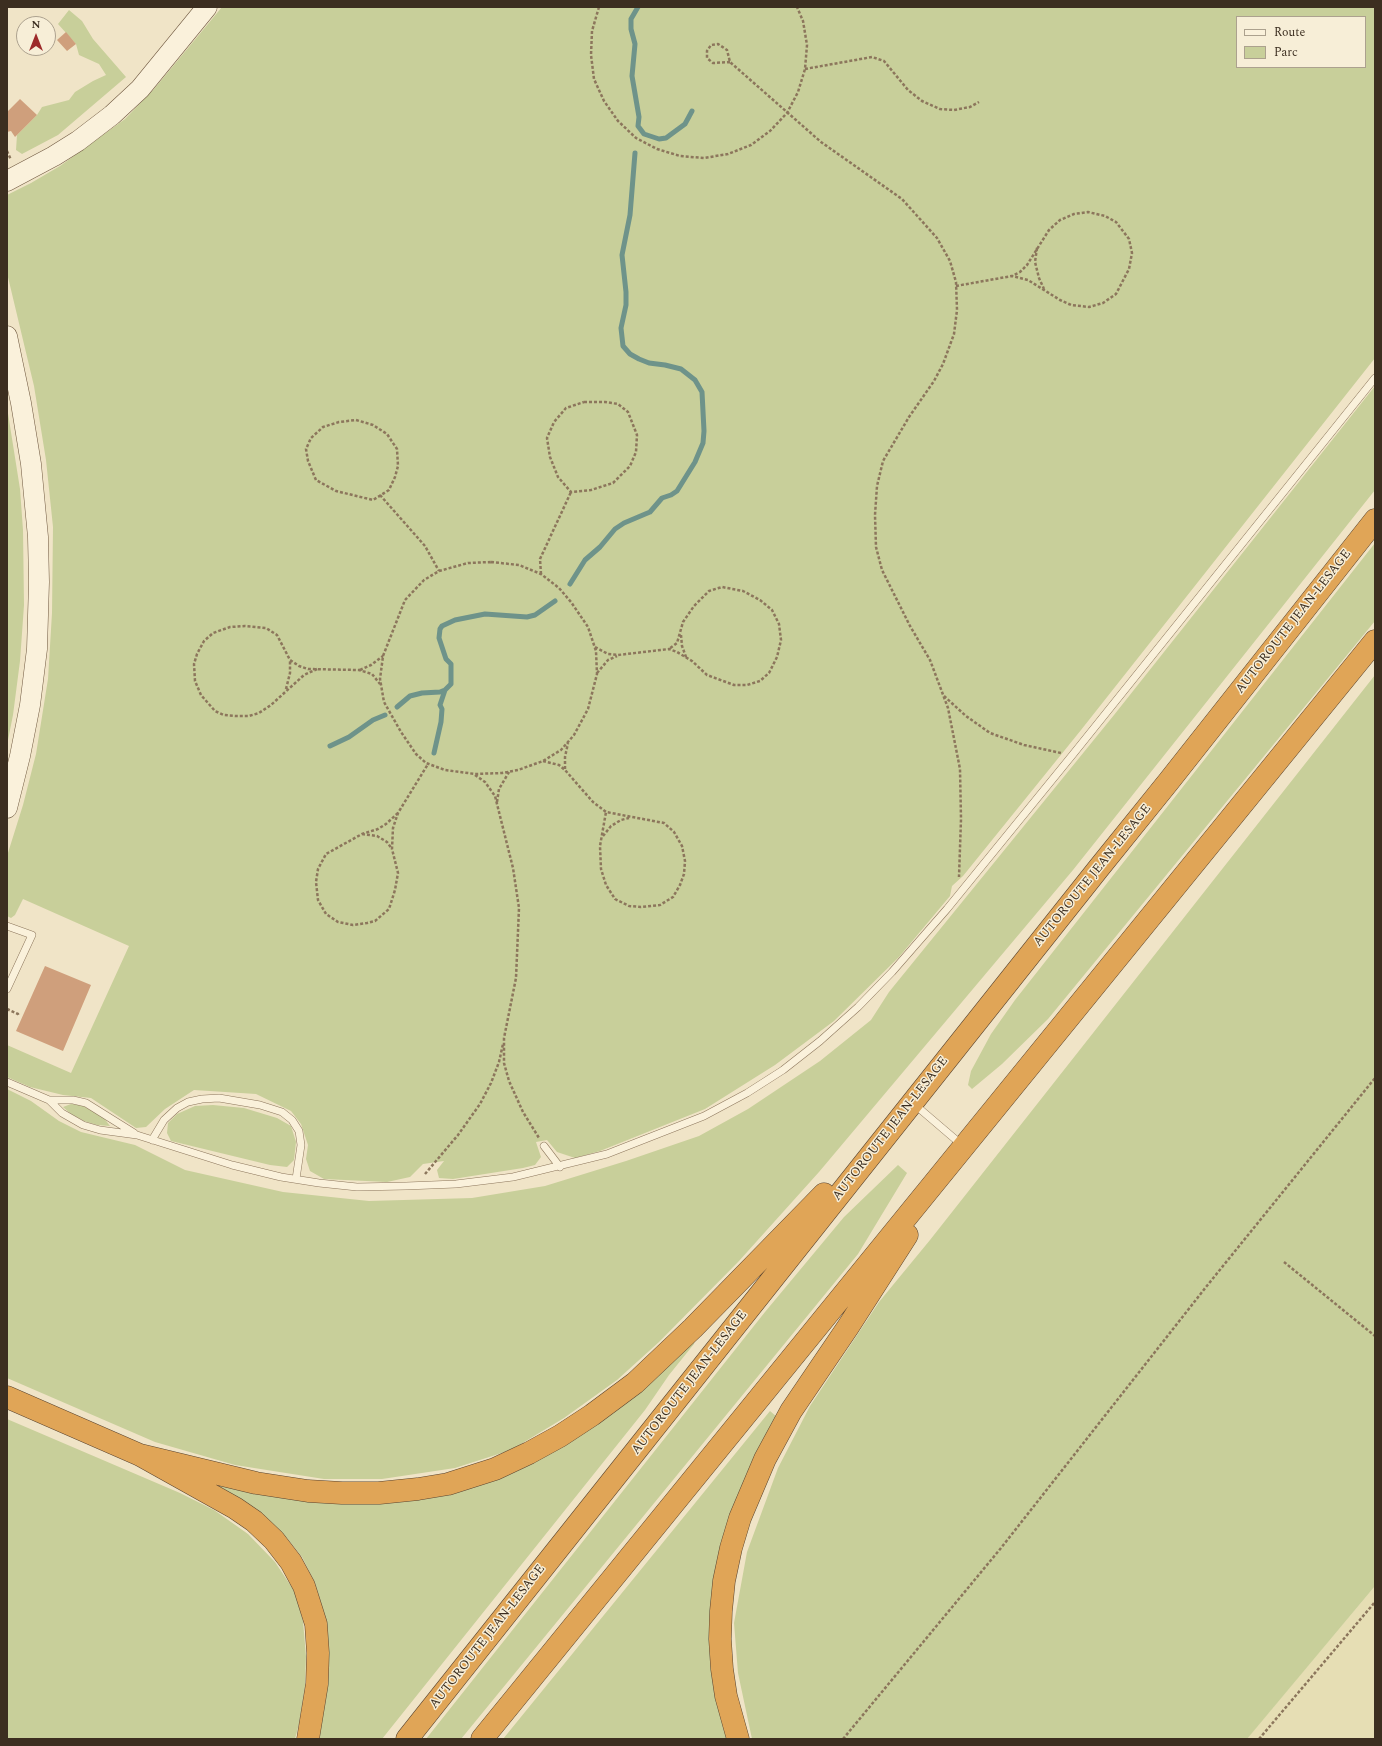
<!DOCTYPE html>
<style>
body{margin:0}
#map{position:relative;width:1382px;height:1746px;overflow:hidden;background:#f0e4c7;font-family:Spectral,serif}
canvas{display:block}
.frame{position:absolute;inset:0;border:8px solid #3c2e20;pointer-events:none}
.legend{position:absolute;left:1236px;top:16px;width:130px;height:52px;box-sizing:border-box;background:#f7eed7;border:1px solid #aca18e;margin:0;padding:5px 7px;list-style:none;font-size:12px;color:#3c2e20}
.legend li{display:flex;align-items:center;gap:8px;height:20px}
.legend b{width:20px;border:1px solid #aca18e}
.north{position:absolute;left:16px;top:16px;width:40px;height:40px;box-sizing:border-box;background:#f7eed7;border:1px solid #aca18e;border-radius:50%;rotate:0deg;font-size:11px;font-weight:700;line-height:16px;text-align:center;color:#3c2e20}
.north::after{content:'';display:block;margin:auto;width:14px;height:18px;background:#9d2a2a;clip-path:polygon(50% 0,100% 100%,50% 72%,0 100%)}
</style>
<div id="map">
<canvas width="1382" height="1746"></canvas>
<div class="frame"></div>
<ul class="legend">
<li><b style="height:5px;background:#faf1db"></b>Route</li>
<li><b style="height:11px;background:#c8cf9a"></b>Parc</li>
</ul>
<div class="north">N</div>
</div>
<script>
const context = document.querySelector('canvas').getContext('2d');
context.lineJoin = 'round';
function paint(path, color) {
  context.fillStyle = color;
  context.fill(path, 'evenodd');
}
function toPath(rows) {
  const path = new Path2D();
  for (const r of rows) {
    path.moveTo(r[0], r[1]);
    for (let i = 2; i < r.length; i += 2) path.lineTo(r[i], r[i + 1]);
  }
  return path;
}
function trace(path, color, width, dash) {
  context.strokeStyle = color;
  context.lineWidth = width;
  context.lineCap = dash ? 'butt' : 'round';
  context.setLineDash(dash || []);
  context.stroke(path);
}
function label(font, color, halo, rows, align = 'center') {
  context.font = font + ' Spectral,serif';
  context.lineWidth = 3;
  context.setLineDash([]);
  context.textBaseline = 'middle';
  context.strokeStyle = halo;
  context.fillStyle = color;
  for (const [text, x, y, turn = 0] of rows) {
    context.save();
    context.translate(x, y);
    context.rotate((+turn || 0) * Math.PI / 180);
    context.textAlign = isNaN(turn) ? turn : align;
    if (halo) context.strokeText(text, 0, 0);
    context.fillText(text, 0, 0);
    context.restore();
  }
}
const farmland = toPath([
 [1375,1586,1375,1739,1247,1739,1249,1736]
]);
const green = toPath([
 [222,7,1375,7,1375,358,1081,730,963,876,952,886,950,896,899,957,834,1021,775,1065,705,1109,600,1151,575,1158,557,1152,547,1140,536,1142,541,1157,535,1165,523,1168,453,1179,439,1178,437,1170,444,1161,423,1164,410,1177,387,1182,324,1179,310,1171,306,1159,308,1145,301,1124,291,1111,256,1094,194,1090,165,1109,146,1127,136,1128,91,1098,63,1095,30,1087,7,1077,7,1045,71,1073,129,946,23,899,15,915,11,918,7,916,7,856,23,805,36,754,48,679,52,613,53,527,46,460,34,386,7,273,7,195,31,183,60,166,125,119,154,89],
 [1237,17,1365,17,1365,67,1237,67],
 [69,10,82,21,93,39,126,77,58,135,22,154,16,150,17,135,37,115,42,107,69,100,75,92,93,81,106,75,99,64,79,55,76,44,58,24],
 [1375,386,1375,490,1073,870,819,1172,739,1261,659,1342,617,1380,564,1418,511,1450,455,1468,382,1479,324,1479,235,1465,155,1442,7,1378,7,1089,31,1101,59,1121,81,1132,135,1145,185,1170,283,1192,369,1201,472,1198,545,1186,626,1161,699,1136,748,1109,820,1061,871,1020,889,992,1114,715],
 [7,407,20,489,23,530,24,605,20,661,13,715,7,745],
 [1375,543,1375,621,1048,1019,1002,1064,972,1089,968,1085,971,1071,991,1034,1015,1000],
 [1375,675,1375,1586,1247,1739,752,1739,738,1673,734,1623,747,1552,778,1468,810,1406,879,1302,930,1240],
 [71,1104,81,1105,97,1113,104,1118,110,1126,97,1125,84,1121,71,1114,63,1107],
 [213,1105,244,1108,277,1118,291,1126,296,1142,294,1160,287,1167,270,1165,171,1141,167,1133,168,1123,177,1114,195,1106],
 [898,1165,907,1173,858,1254,461,1739,426,1739,765,1312,844,1217],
 [695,1338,694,1344,669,1375,645,1410,382,1739,318,1739,324,1613,315,1583,302,1557,287,1538,268,1520,217,1486,218,1483,481,1485,517,1471,553,1450],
 [770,1411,777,1417,732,1515,730,1739,503,1739],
 [7,1419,180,1493,214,1510,248,1534,275,1562,295,1592,303,1621,306,1656,305,1686,299,1724,295,1739,7,1739]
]);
const stream = toPath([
 [638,7,631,19,631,29,635,44,632,76,639,117,638,126,644,134,659,139,666,138,685,124,692,111],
 [570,584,585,560,600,547,615,529,624,523,650,512,662,498,671,495,677,491,695,462,703,443,704,431,702,392,695,380,681,369,665,365,649,363,639,359,630,354,623,346,621,328,626,305,626,292,622,255,630,215,635,153],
 [397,707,410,696,422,693,440,692,445,690,451,684,451,664,446,659,439,638,440,629,442,626,455,620,485,614,527,617,535,615,555,601],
 [330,746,349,737,373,720,385,715],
 [434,753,441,722,442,709,440,705,445,690]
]);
const building = toPath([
 [66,32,76,44,67,51,57,40],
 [20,99,37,115,15,137,11,131,7,132,7,112],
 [45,966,91,985,63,1051,16,1031]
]);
const path = toPath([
 [599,7,592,31,591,55,594,79,604,101,618,121,636,138,657,149,680,156,704,158,728,154,751,145,770,131,787,113,798,92,805,69,807,45,803,21,797,7],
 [730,62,713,63,707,58,707,51,711,45,718,44,727,50,730,62,821,142,902,199,937,238,950,261,956,282,957,310,954,334,943,364,934,381,909,417,883,461,877,486,875,515,876,547,882,570,910,626,930,660,948,708,960,769,961,819,959,877],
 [805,69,872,57,884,61,908,90,922,101,940,109,954,110,970,107,979,102],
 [7,151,11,160],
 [1037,248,1035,262,1039,278,1044,289],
 [956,286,1012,276,1020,272,1027,265,1049,230,1060,220,1074,214,1088,212,1105,216,1116,222,1129,239,1132,253,1129,269,1116,294,1103,303,1089,307,1071,305,1060,300,1028,280,1012,276],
 [584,402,605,402,618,404,628,412,637,435,636,452,630,466,613,483,591,490,571,492,558,477,550,457,547,438,554,422,566,408,584,402],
 [356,420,373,425,387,434,397,449,398,466,395,477,389,490,373,500,336,491,316,480,308,461,306,449,311,438,323,427,339,422,356,420],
 [380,495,425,546,439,571],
 [491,562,519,565,541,574,559,588,571,602,588,627,596,651,597,674,588,709,574,735,561,750,543,761,518,770,502,773,475,774,445,770,426,763,416,754,401,732,384,702,380,679,383,656,405,600,424,580,439,571,468,563,491,562],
 [541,574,540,559,571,492],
 [681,635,682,646,686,657],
 [595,647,608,654,618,655,669,649,677,652,692,661,707,675,734,685,747,685,760,681,769,673,777,657,781,640,779,624,772,610,760,600,743,591,722,587,709,591,694,606,683,622,677,643,669,649],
 [317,669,304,675,271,705,259,713,249,716,236,716,224,715,215,711,201,695,195,681,194,664,197,654,204,641,213,633,230,627,245,626,266,628,277,635,290,660,299,666,308,669,359,670,372,674,380,684],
 [360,670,371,665,383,656],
 [597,673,608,660,617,656],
 [286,689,290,673,290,661],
 [944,696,966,716,990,733,1024,745,1061,753],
 [543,761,559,765,565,770,593,802,606,812,664,823,674,832,682,846,685,861,684,874,680,885,673,897,660,905,641,907,629,906,615,899,606,885,601,869,600,846,606,812],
 [565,769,565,757,568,743],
 [475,775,485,782,495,796,513,868,519,908,516,978,504,1038,504,1063,509,1081,523,1112,539,1138],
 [497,802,499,789,509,772],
 [398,813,386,824,378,829,362,834,326,854,318,869,316,882,318,900,326,914,338,922,353,925,367,923,375,921,389,909,395,890,398,873,392,849,393,828,398,813,428,764],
 [362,834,377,836,387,842,392,849],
 [603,836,611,826,621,820,629,818],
 [7,1009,18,1014,19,1016],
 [425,1174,458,1135,480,1104,491,1083,499,1062,503,1044],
 [1284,1262,1375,1336],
 [843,1739,1001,1548,1206,1287,1375,1078],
 [1259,1739,1375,1602]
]);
const lane = toPath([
 [7,926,32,935,7,989],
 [7,1082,49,1100,73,1100,86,1103,134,1133],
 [49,1100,62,1113,83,1125,100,1130,137,1135,232,1165,281,1177,319,1183,357,1187,406,1186,456,1184,513,1177,607,1154,704,1116,747,1093,783,1070,820,1041,858,1007,892,972,947,909,1074,753,1375,378],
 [914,1104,962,1145],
 [152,1140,164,1120,177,1108,188,1102,202,1099,219,1098,260,1105,282,1112,292,1120,299,1131,301,1145,296,1179],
 [544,1146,560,1167]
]);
const secondary = toPath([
 [7,181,54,156,78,141,112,115,140,89,207,7],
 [7,336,21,403,31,464,38,537,39,582,37,649,30,705,20,756,7,808]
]);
const highway = toPath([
 [7,1397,140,1455,235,1508,254,1521,274,1540,291,1562,304,1586,316,1624,318,1653,317,1684,308,1739],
 [140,1455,256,1483,308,1491,342,1493,379,1493,418,1489,448,1484,495,1469,529,1453,560,1436,592,1415,635,1383,693,1328,824,1194],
 [407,1739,1098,869,1169,781,1375,520],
 [482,1739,1375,641],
 [738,1739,726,1696,722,1669,720,1639,721,1611,724,1581,731,1548,740,1518,765,1459,791,1411,848,1327,907,1235]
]);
const streetNames = [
 ["AUTOROUTE JEAN-LESAGE",1294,622,-52],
 ["AUTOROUTE JEAN-LESAGE",1093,876,-51],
 ["AUTOROUTE JEAN-LESAGE",891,1129,-52],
 ["AUTOROUTE JEAN-LESAGE",690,1383,-52],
 ["AUTOROUTE JEAN-LESAGE",488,1637,-52]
];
paint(farmland, '#e6deb4');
paint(green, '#c8cf9a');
trace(stream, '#6e938a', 5);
paint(building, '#cf9f7c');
trace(lane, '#8c765c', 8);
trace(secondary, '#6e573f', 21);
trace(highway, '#5a4430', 23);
trace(path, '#8c765c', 2.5, [3, 2]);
trace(lane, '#faf1db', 7);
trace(secondary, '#faf1db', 20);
trace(highway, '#e0a557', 22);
label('13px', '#3c2e20', '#f7eed7', streetNames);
</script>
